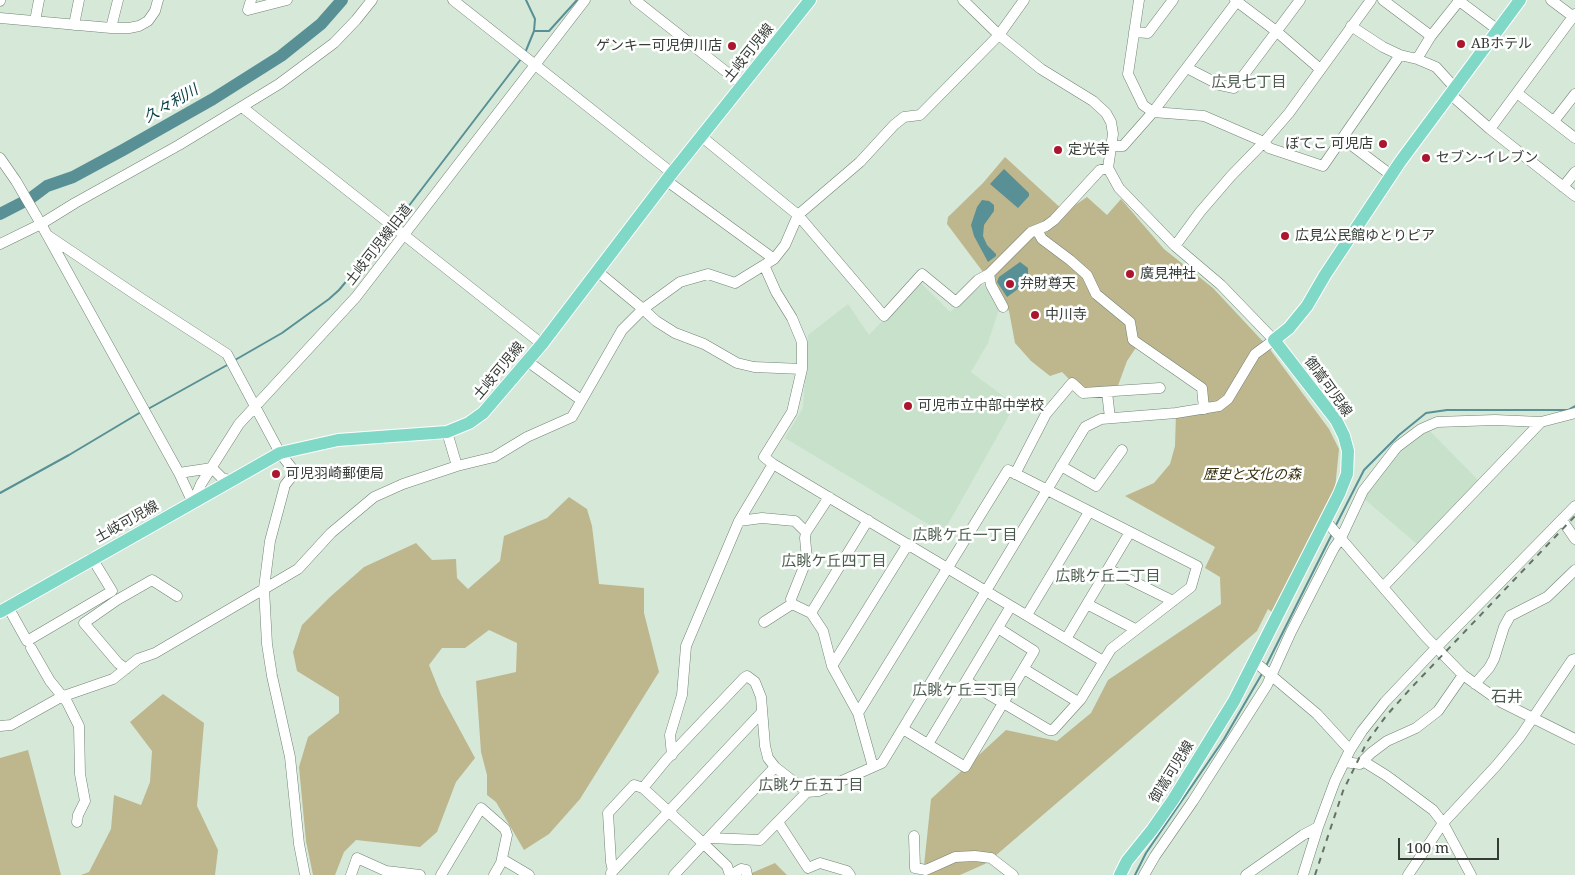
<!DOCTYPE html>
<meta charset="utf-8">
<style>
body{margin:0}
#map{position:relative;width:1575px;height:875px;overflow:hidden;background:#d6e9d9;font-family:"Noto Serif",serif}
canvas{display:block}
.scale{position:absolute;left:1398px;top:838px;width:101px;height:22px;box-sizing:border-box;border:2px solid #353c36;border-top:0;padding-left:6px;font-size:15px;line-height:18px;white-space:nowrap;color:#353c36;-webkit-text-stroke:4px #fff;paint-order:stroke}
</style>
<div id="map">
<canvas width="1575" height="875"></canvas>
<div class="scale">100 m</div>
</div>
<script>
const context = document.querySelector('canvas').getContext('2d');
context.lineJoin = 'round';
function paint(path, color) {
  context.fillStyle = color;
  context.fill(path, 'evenodd');
}
function toPath(rows) {
  const path = new Path2D();
  for (const r of rows) {
    path.moveTo(r[0], r[1]);
    for (let i = 2; i < r.length; i += 2) path.lineTo(r[i], r[i + 1]);
  }
  return path;
}
function trace(path, color, width, dash) {
  context.strokeStyle = color;
  context.lineWidth = width;
  context.lineCap = dash ? 'butt' : 'round';
  context.setLineDash(dash || []);
  context.stroke(path);
}
function label(font, color, halo, rows, align = 'center') {
  context.font = font + ' "Noto Serif","Noto Sans JP",serif';
  context.lineWidth = 5;
  context.setLineDash([]);
  context.textBaseline = 'middle';
  context.strokeStyle = halo;
  context.fillStyle = color;
  for (const [text, x, y, turn = 0] of rows) {
    context.save();
    context.translate(x, y);
    context.rotate((+turn || 0) * Math.PI / 180);
    context.textAlign = isNaN(turn) ? turn : align;
    if (halo) context.strokeText(text, 0, 0);
    context.fillText(text, 0, 0);
    context.restore();
  }
}
const built = toPath([
 [920,282,950,312,984,284,999,309,988,343,971,372,1015,405,943,533,785,438,803,408,808,335,848,304,869,335],
 [1429,430,1478,480,1417,544,1363,498,1394,453,1413,437]
]);
const green = toPath([
 [1005,157,1065,212,1087,197,1107,215,1121,199,1164,249,1213,288,1269,348,1329,429,1339,449,1335,489,1273,613,1268,609,1257,631,987,863,960,875,923,875,931,799,1006,730,1057,741,1091,713,1108,680,1221,604,1220,577,1205,568,1215,547,1125,496,1154,483,1170,464,1175,446,1176,413,1204,409,1202,388,1139,343,1127,361,1116,391,1083,393,1062,372,1050,376,1031,361,1015,343,1009,311,995,288,947,224,948,217,983,183],
 [569,497,587,509,592,526,599,584,644,588,644,613,659,672,580,799,549,834,524,850,496,802,487,795,487,775,481,752,476,681,516,672,517,643,489,630,465,648,442,648,429,665,441,695,475,758,456,782,437,832,420,847,356,840,344,852,335,875,313,875,306,841,299,767,308,737,339,713,339,697,297,671,293,652,302,625,330,597,364,567,416,543,432,560,456,559,457,578,468,589,500,561,504,536,547,518],
 [163,694,204,723,197,806,218,850,215,875,81,875,89,872,111,829,114,795,141,805,150,782,152,751,130,722],
 [28,750,61,875,0,875,0,758],
 [775,863,787,875,747,875]
]);
const water = toPath([
 [1004,169,1029,193,1029,196,1018,208,990,184],
 [982,200,989,201,994,205,994,211,984,225,983,236,987,245,996,254,996,256,988,262,974,236,971,225,977,207],
 [1020,262,1028,268,1028,282,1007,297,997,282,999,277]
]);
const stream = toPath([
 [526,0,535,19,534,31],
 [525,53,534,31,549,31,577,0],
 [395,224,521,59],
 [235,360,282,333,329,299,339,290,390,229],
 [148,409,229,364],
 [0,493,69,455,141,412],
 [1335,527,1364,470,1399,435,1426,413,1447,410,1568,410,1575,406],
 [1266,666,1332,534],
 [1135,875,1146,853,1224,739,1263,672]
]);
const river = toPath([
 [0,214,31,198,47,186,73,177,123,150,213,99,281,56,321,24,342,0]
]);
const minor = toPath([
 [251,0,248,10,287,0],
 [453,0,672,173],
 [635,0,743,85],
 [1139,0,1128,74,1143,105,1153,112,1204,116,1264,142,1269,148,1323,166,1400,55],
 [1235,0,1276,31,1320,69],
 [1383,0,1431,36],
 [1458,0,1498,30],
 [1551,0,1575,18],
 [0,1,0,0],
 [0,18,111,28,129,28,139,26,148,21,155,11,158,0],
 [35,21,39,0],
 [74,25,79,0],
 [1351,26,1383,47,1400,55,1417,59,1436,67,1455,88],
 [111,28,118,0],
 [1134,32,1148,33,1173,0],
 [1417,59,1431,36,1459,1],
 [1187,68,1220,85,1234,88,1300,0],
 [1517,93,1575,138],
 [1450,94,1490,129,1575,196],
 [242,107,542,344],
 [1554,121,1575,94],
 [1490,129,1575,14],
 [702,137,798,215,884,316,922,274,956,302,978,280,989,274,1031,232,1046,226,1054,220,1100,170,1108,168],
 [1342,138,1391,175],
 [1113,146,1123,146,1153,112,1238,0],
 [0,158,16,181,41,224,179,473,193,503],
 [667,181,774,259],
 [1563,187,1575,172],
 [1037,230,1042,239,1070,260,1087,275,1096,294,1130,322,1133,340,1202,388,1204,409],
 [47,235,142,299,227,354,280,453,294,471,293,475,285,485,270,541,264,588,267,644,272,676,290,757,299,844,305,875],
 [0,244,41,224,75,203,179,145,279,84,334,43,356,20,372,0],
 [1175,246,1200,212,1231,176,1264,142,1289,113,1371,0],
 [764,265,776,292,792,318,802,342,802,369,792,412,764,457,773,464,1103,661],
 [597,271,643,309,656,321,675,333,704,344,737,363,754,367,802,369],
 [989,274,991,285,1003,307],
 [527,361,581,400],
 [1107,392,1110,418],
 [447,432,457,466],
 [1061,466,1096,486,1122,450],
 [179,473,212,468,222,478,230,480],
 [1015,474,1046,414,1072,383,1083,393,1160,388],
 [829,497,806,532,805,538,807,559,791,599,792,604,811,613,823,631,832,666,858,713],
 [193,503,201,484,239,424,356,297,585,0],
 [1325,520,1425,636,1463,675,1501,702,1575,739],
 [1562,520,1575,539],
 [739,521,762,518,795,521,806,532],
 [1108,569,1173,601],
 [1383,587,1541,422],
 [1087,604,1135,629],
 [8,607,27,641,112,591,92,558],
 [811,613,868,520],
 [1027,615,1089,512],
 [764,622,792,604],
 [1066,639,1130,532],
 [31,648,50,681,67,702,79,726,80,774,85,801,78,815,77,822],
 [1254,661,1317,714,1350,750],
 [832,666,908,544],
 [126,669,118,663,84,623,117,600,152,580,177,596],
 [1024,669,1078,702],
 [1475,684,1489,668,1494,659,1504,627,1510,616,1547,597,1575,570],
 [0,726,11,725,61,697,113,679,138,659,155,653,298,569,331,533,374,497,403,484,457,466,494,457,527,437,572,417,622,330,643,309,680,282,708,274,735,283,774,259,785,245,798,215,860,162,894,125,904,117,920,115,999,35,1024,0],
 [903,729,965,767,1034,651,998,628],
 [928,744,1011,606],
 [672,755,670,735,682,695,686,646,739,521,773,464],
 [1363,761,1387,776,1433,810,1443,823,1471,875],
 [1344,762,1360,764,1371,753,1387,741,1416,728,1438,711,1463,675],
 [873,767,858,713,1008,470,1197,566,1191,587,1111,649,1081,699,1053,730,1049,730,966,681],
 [643,788,666,760,744,678,747,676,755,682,761,697,765,746,768,758,775,767,807,792],
 [778,822,808,868,820,863,847,871,850,875],
 [914,836,915,868,926,870,955,857,975,856,991,858,1013,875],
 [709,838,760,840,807,792,819,791,882,763,1085,427,1101,419,1176,413,1219,406,1228,399,1255,354,1274,340,1221,285,1175,246,1119,188,1108,168,1113,134,1111,122,1106,113,1093,101,1041,69,999,35,963,0],
 [502,859,529,875],
 [613,871,611,862,608,813,634,785,643,788,703,843,727,866,730,875],
 [611,873,762,712],
 [351,875,357,858,386,871,420,875],
 [441,875,481,808,505,829,507,835,501,863,494,875],
 [674,875,775,767],
 [731,875,741,869,746,870,747,875],
 [1144,875,1155,856,1193,801,1267,685,1291,632,1334,548,1341,538,1363,491,1397,447,1421,429,1437,422,1495,420,1541,422,1575,413],
 [1246,875,1303,835,1318,827],
 [1303,875,1318,827,1335,781,1350,750,1362,731,1385,702,1436,648,1575,506],
 [1408,875,1443,823,1496,766,1520,737,1572,660,1575,659]
]);
const major = toPath([
 [0,612,280,453,338,440,447,432,469,423,483,413,542,344,672,173,810,0],
 [1120,875,1127,861,1152,830,1173,800,1234,701,1339,494,1347,474,1348,451,1344,436,1336,420,1274,340,1289,328,1307,306,1325,275,1400,162,1520,0]
]);
const rail = toPath([
 [1315,875,1343,791,1367,742,1386,716,1411,688,1575,516]
]);
const markers = [
 [1461,44,5,"#ab152e"],
 [732,46,5,"#ab152e"],
 [1383,144,5,"#ab152e"],
 [1058,150,5,"#ab152e"],
 [1426,158,5,"#ab152e"],
 [1285,236,5,"#ab152e"],
 [1130,274,5,"#ab152e"],
 [1010,284,5,"#ab152e"],
 [1035,315,5,"#ab152e"],
 [908,406,5,"#ab152e"],
 [276,474,5,"#ab152e"]
];
const poiNames = [
 ["ABホテル",1471,44],
 ["ゲンキー可児伊川店",722,46,"right"],
 ["ぼてこ 可児店",1373,144,"right"],
 ["定光寺",1068,150],
 ["セブン-イレブン",1436,158],
 ["広見公民館ゆとりピア",1295,236],
 ["廣見神社",1140,274],
 ["弁財尊天",1020,284],
 ["中川寺",1045,315],
 ["可児市立中部中学校",918,406],
 ["可児羽崎郵便局",286,474]
];
const streetNames = [
 ["土岐可児線",749,53,-51],
 ["土岐可児線旧道",379,245,-52],
 ["土岐可児線",499,371,-50],
 ["御嵩可児線",1328,387,54],
 ["土岐可児線",127,522,-29],
 ["御嵩可児線",1172,772,-58]
];
const parkNames = [
 ["歴史と文化の森",1252,475]
];
const neighbourhoodNames = [
 ["広見七丁目",1249,83],
 ["広眺ケ丘一丁目",965,536],
 ["広眺ケ丘四丁目",834,562],
 ["広眺ケ丘二丁目",1108,577],
 ["広眺ケ丘三丁目",965,691],
 ["広眺ケ丘五丁目",811,786]
];
const waterNames = [
 ["久々利川",171,104,-30]
];
const quarterNames = [
 ["石井",1507,697]
];
paint(built, '#c7e1cb');
paint(green, '#beb68d');
paint(water, '#589095');
trace(stream, '#589095', 2);
trace(river, '#589095', 12);
trace(minor, '#718374', 11);
trace(major, '#fff', 14);
trace(minor, '#fff', 10);
trace(major, '#80d8c7', 12);
trace(rail, '#667168', 2, [6, 6]);
for (const [x, y, r, color] of markers) {
  const dot = new Path2D();
  dot.arc(x, y, r, 0, 2 * Math.PI);
  context.fillStyle = color;
  context.fill(dot);
  trace(dot, '#fff', 2);
}
label('14px', '#353c36', '#fff', poiNames, 'left');
label('14px', '#353c36', '#fff', streetNames);
label('italic 14px', '#38310d', '#fff', parkNames);
label('15px', '#4b5c4e', '#fff', neighbourhoodNames);
label('italic 15px', '#0c4347', '#fff', waterNames);
label('16px', '#4b5c4e', '#fff', quarterNames);
</script>
